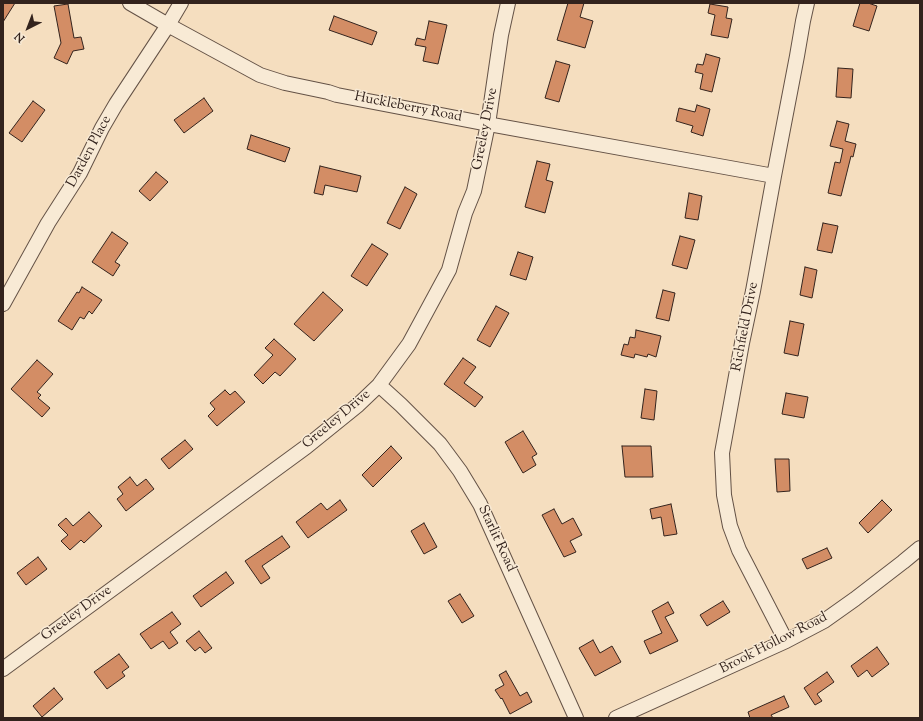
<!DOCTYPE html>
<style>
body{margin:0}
#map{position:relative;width:923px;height:721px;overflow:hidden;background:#f5debf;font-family:"Sorts Mill Goudy",serif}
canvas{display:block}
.frame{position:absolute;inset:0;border:4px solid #33231d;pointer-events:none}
.north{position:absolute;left:8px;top:8px;width:40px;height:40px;-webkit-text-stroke:3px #f8ead5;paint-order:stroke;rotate:222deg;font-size:11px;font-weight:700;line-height:16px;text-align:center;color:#33231d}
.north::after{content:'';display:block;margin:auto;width:14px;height:18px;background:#33231d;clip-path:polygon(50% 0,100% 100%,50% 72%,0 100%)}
</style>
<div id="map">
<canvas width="923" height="721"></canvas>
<div class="frame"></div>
<div class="north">N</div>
</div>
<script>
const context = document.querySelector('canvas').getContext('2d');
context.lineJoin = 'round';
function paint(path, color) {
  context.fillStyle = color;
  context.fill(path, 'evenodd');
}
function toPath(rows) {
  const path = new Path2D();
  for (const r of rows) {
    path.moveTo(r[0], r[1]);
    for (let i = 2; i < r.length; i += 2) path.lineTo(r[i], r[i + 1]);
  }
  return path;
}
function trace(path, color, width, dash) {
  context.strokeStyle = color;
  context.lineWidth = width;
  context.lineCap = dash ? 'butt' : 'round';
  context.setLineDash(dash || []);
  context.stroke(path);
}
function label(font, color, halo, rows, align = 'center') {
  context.font = font + ' "Sorts Mill Goudy",serif';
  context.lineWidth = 3;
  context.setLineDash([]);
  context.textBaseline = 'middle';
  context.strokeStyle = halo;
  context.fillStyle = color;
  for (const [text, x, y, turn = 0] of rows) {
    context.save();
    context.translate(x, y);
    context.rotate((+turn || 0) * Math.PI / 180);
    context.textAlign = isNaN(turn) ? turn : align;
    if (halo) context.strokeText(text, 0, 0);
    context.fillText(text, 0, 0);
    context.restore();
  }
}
const building = toPath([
 [3,3,15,3,3,22,3,3],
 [568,3,584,3,580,17,593,21,585,48,557,40,568,3],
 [860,3,868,3,877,6,869,31,853,26,860,3],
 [68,4,74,38,81,37,84,49,73,51,67,64,54,58,61,43,54,6,68,4],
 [710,4,728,7,726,18,732,19,728,38,711,35,715,15,708,13,710,4],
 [334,16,377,32,372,45,329,30,334,16],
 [429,21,447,25,438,64,423,61,426,47,415,45,417,38,425,40,429,21],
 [706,54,720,58,712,92,700,89,703,74,695,72,697,64,703,65,706,54],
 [556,61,570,65,559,102,545,98,556,61],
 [838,68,853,69,851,98,836,97,838,68],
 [204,98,213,111,184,133,174,120,204,98],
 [33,101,45,110,22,142,9,133,33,101],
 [697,105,710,109,703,136,691,132,693,126,676,121,679,108,695,112,697,105],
 [837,121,849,124,845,141,856,144,853,157,851,156,841,196,828,193,835,162,840,163,843,149,830,146,837,121],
 [251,135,290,148,285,162,247,149,251,135],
 [537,161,550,164,546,180,553,182,545,213,525,207,537,161],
 [320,166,361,176,357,192,325,185,323,195,314,193,320,166],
 [156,172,168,182,150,201,139,191,156,172],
 [405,187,417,194,400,229,387,223,405,187],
 [689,193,702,196,698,220,685,218,689,193],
 [823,223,838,226,832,253,817,250,823,223],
 [112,232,128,243,115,262,120,265,113,276,92,262,112,232],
 [680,236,695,240,687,269,672,265,680,236],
 [372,244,388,254,367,286,351,276,372,244],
 [518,252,533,257,526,280,510,275,518,252],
 [805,267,817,270,812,298,800,295,805,267],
 [82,287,102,300,92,314,89,311,84,319,80,317,72,330,58,321,77,292,79,293,82,287],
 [663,290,675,293,669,321,656,318,663,290],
 [323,292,343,310,314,341,294,324,323,292],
 [496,306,509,313,490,347,477,340,496,306],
 [790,321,804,324,798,356,784,353,790,321],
 [636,330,661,336,656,357,648,354,647,357,635,354,634,358,621,355,624,344,628,345,630,337,635,338,636,330],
 [274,339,296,359,280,376,275,372,263,384,254,375,273,355,265,348,274,339],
 [463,358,476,367,464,383,483,397,475,407,444,384,463,358],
 [37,360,53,374,37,392,41,395,38,398,50,408,42,417,11,389,37,360],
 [645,389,657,391,654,420,641,418,645,389],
 [225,390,230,395,235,391,245,402,217,426,208,416,215,409,210,403,225,390],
 [786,393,808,397,804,418,782,414,786,393],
 [523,431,537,454,532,457,536,465,523,473,505,442,523,431],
 [185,440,193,449,169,469,161,459,185,440],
 [391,446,402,458,373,487,362,475,391,446],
 [622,446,651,446,653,477,625,477,622,446],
 [775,459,789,459,790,491,777,492,775,459],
 [130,477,137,486,146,479,154,489,126,511,117,499,123,494,118,487,130,477],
 [340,500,347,510,308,538,296,522,321,503,327,510,340,500],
 [882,500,892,510,868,533,859,523,882,500],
 [671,504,677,534,664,536,661,517,652,519,650,509,671,504],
 [554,509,562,524,573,518,582,535,570,541,576,552,564,557,542,515,554,509],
 [89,512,102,526,84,543,81,540,70,550,61,541,68,535,58,525,66,518,73,526,89,512],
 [424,523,437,547,424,554,411,531,424,523],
 [282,536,290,547,262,566,270,578,261,584,245,561,282,536],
 [827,548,832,558,807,569,802,559,827,548],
 [38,557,47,569,26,585,17,573,38,557],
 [226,572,234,583,201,607,193,596,226,572],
 [460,594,474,616,462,623,448,601,460,594],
 [723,601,730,612,707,626,700,615,723,601],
 [668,602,674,613,665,617,678,641,650,654,644,641,662,633,652,611,668,602],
 [172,612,181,624,170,632,178,643,169,649,163,641,151,649,140,634,172,612],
 [199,631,212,648,205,653,200,647,195,651,186,641,199,631],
 [593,640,600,653,612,646,621,662,595,676,579,648,593,640],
 [877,647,889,664,872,677,867,670,858,677,851,666,877,647],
 [119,654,129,667,122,672,125,676,107,689,94,672,119,654],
 [506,671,520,696,527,692,532,702,510,714,502,698,501,699,495,690,504,685,499,675,506,671],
 [827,672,834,682,817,694,822,701,815,705,804,688,827,672],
 [54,688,63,699,42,717,33,706,54,688],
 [784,696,789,707,771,715,773,718,750,718,748,712,784,696]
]);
const minor = toPath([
 [130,3,168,25,260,75,285,83,328,92,337,95,488,124,774,176],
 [3,304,48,223,80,173,102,128,116,104,168,25,181,3],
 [379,385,401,405,440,444,460,471,480,504,576,718],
 [786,641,739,550,730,526,724,495,722,453,742,343,753,291,774,176,797,56,803,21,807,3],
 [3,669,306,447,358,405,379,385,409,344,449,270,465,213,474,191,488,124,501,35,508,3],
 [616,718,786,641,824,621,855,599,903,562,920,548]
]);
const streetNames = [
 ["Huckleberry Road",408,108,11],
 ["Greeley Drive",486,129,-79],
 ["Darden Place",90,152,-62],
 ["Richfield Drive",746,327,-79],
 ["Greeley Drive",337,420,-40],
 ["Starlit Road",496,539,65],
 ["Greeley Drive",77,614,-36],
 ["Brook Hollow Road",774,644,-27]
];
paint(building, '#d38d65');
trace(building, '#33231d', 1);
trace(minor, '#645246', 16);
trace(minor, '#f8ead5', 14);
label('14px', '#33231d', '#f8ead5', streetNames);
</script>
